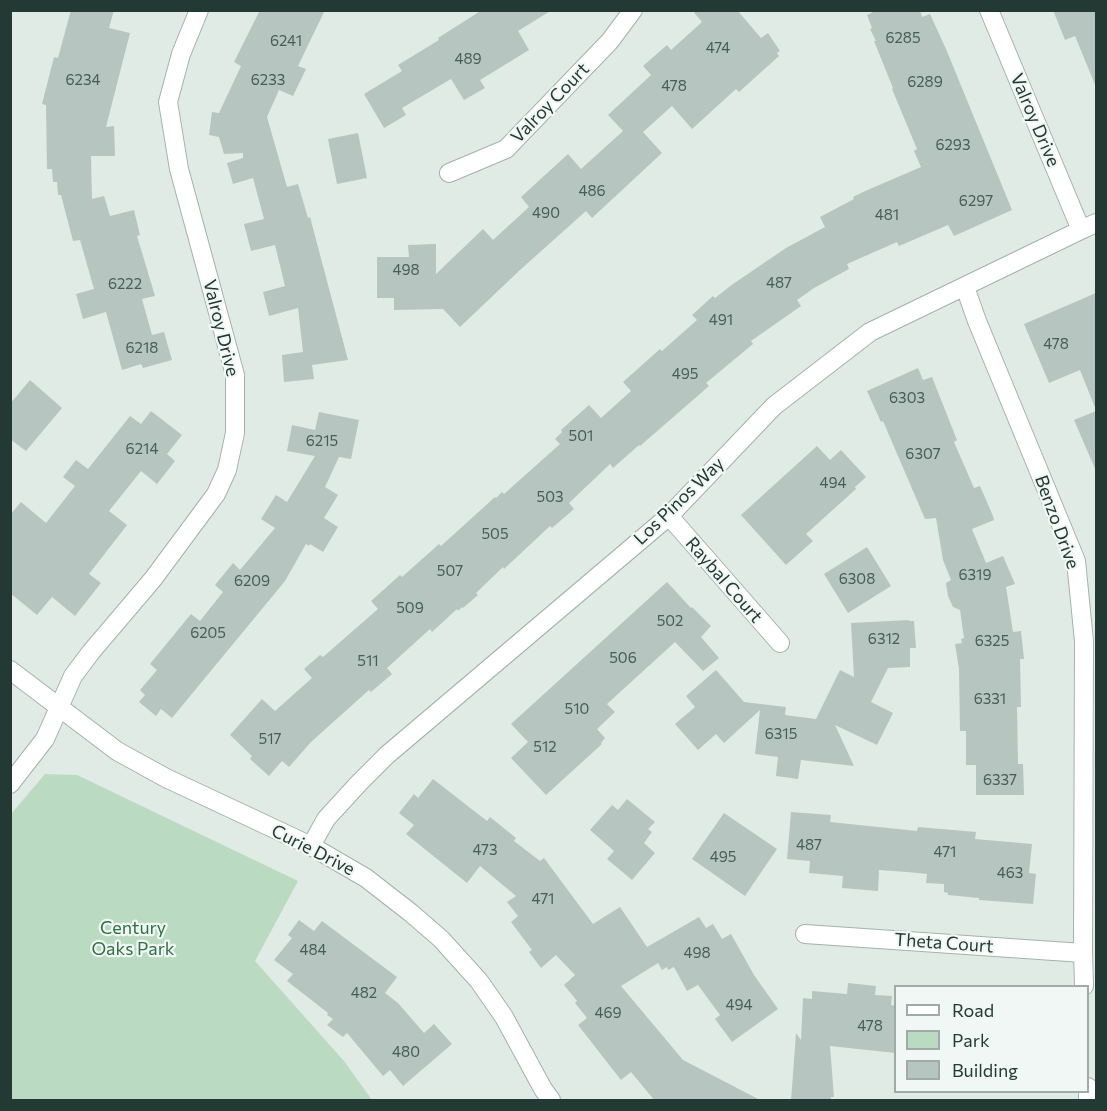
<!DOCTYPE html>
<style>
body{margin:0}
#map{position:relative;width:1107px;height:1111px;overflow:hidden;background:#e0ebe6;font-family:Commissioner,sans-serif}
canvas{display:block}
.frame{position:absolute;inset:0;border:12px solid #223a33;pointer-events:none}
.legend{position:absolute;left:894px;top:985px;width:195px;height:108px;box-sizing:border-box;background:#f1f7f4;border:2px solid #9eaba7;margin:0;padding:8px 10px;list-style:none;font-size:18px;color:#223a33}
.legend li{display:flex;align-items:center;gap:12px;height:30px}
.legend b{width:30px;border:2px solid #9eaba7}
</style>
<div id="map">
<canvas width="1107" height="1111"></canvas>
<div class="frame"></div>
<ul class="legend">
<li><b style="height:8px;background:#fff"></b>Road</li>
<li><b style="height:16px;background:#badbc2"></b>Park</li>
<li><b style="height:16px;background:#b6c5bf"></b>Building</li>
</ul>
</div>
<script>
const context = document.querySelector('canvas').getContext('2d');
context.lineJoin = 'round';
function paint(path, color) {
  context.fillStyle = color;
  context.fill(path, 'evenodd');
}
function toPath(rows) {
  const path = new Path2D();
  for (const r of rows) {
    path.moveTo(r[0], r[1]);
    for (let i = 2; i < r.length; i += 2) path.lineTo(r[i], r[i + 1]);
  }
  return path;
}
function trace(path, color, width, dash) {
  context.strokeStyle = color;
  context.lineWidth = width;
  context.lineCap = dash ? 'butt' : 'round';
  context.setLineDash(dash || []);
  context.stroke(path);
}
function label(font, color, halo, rows, align = 'center') {
  context.font = font + ' Commissioner,sans-serif';
  context.lineWidth = 4.5;
  context.setLineDash([]);
  context.textBaseline = 'middle';
  context.strokeStyle = halo;
  context.fillStyle = color;
  for (const [text, x, y, turn = 0] of rows) {
    context.save();
    context.translate(x, y);
    context.rotate((+turn || 0) * Math.PI / 180);
    context.textAlign = isNaN(turn) ? turn : align;
    if (halo) context.strokeText(text, 0, 0);
    context.fillText(text, 0, 0);
    context.restore();
  }
}
const green = toPath([
 [45,774,77,775,298,881,255,961,344,1061,372,1100,11,1100,11,814]
]);
const building = toPath([
 [71,10,114,10,109,28,130,33,106,127,114,126,115,156,91,156,92,199,104,196,110,216,134,210,140,235,137,236,155,296,142,299,152,335,164,332,172,360,143,368,141,364,122,370,106,312,83,319,76,294,94,289,80,240,73,241,61,195,58,195,57,182,53,182,52,169,47,169,46,105,42,104,54,57,58,58],
 [260,10,325,10,298,66,306,69,293,96,279,90,267,117,287,187,298,184,308,218,310,217,348,360,312,365,314,379,284,382,282,355,303,352,298,308,269,316,263,292,285,286,275,245,251,251,244,224,264,219,253,178,233,184,227,163,243,158,243,153,224,154,219,137,209,135,212,112,219,113,241,66,234,62],
 [482,10,552,10,518,31,529,50,480,80,485,88,464,100,451,79,402,108,406,115,384,128,364,94,402,71,398,65,439,40,438,38],
 [692,10,737,10,761,38,768,33,780,51,777,53,779,56,739,92,736,89,692,129,672,106,643,132,662,153,592,218,586,211,520,270,460,327,443,309,394,310,394,298,377,298,377,257,409,257,408,245,436,244,436,274,483,229,493,240,529,207,521,197,568,154,581,169,623,131,608,115,651,75,643,66,667,45,671,50,702,22],
 [877,10,920,10,922,17,930,14,946,49,1012,210,954,236,948,225,899,246,897,242,847,264,849,269,814,288,797,300,801,306,751,341,753,344,706,383,709,386,640,446,639,445,613,468,610,464,569,503,574,509,552,528,550,526,504,569,503,567,476,593,478,595,463,608,462,607,458,611,457,609,432,632,430,629,387,668,392,674,371,692,369,690,311,742,289,767,282,761,269,776,250,759,252,756,230,735,262,699,275,711,312,678,304,669,320,655,323,657,378,609,371,601,400,575,402,577,439,544,441,546,495,497,496,498,502,492,504,494,560,444,555,439,562,432,561,430,589,405,601,418,631,391,623,382,660,349,662,351,697,320,692,315,713,296,715,298,733,284,786,248,825,227,820,217,854,199,853,197,863,192,921,167,914,151,917,149,892,89,893,88,874,41,876,41,870,29,872,28,867,15],
 [1053,10,1096,10,1096,87,1075,36,1065,40],
 [358,133,367,178,337,184,328,139],
 [1096,293,1096,410,1080,370,1049,383,1024,324],
 [918,368,923,380,932,377,957,440,954,442,974,488,980,486,993,516,994,520,972,529,986,563,1003,556,1015,584,1006,587,1013,632,1021,631,1024,659,1020,659,1021,707,1017,707,1018,764,1023,764,1024,795,976,795,976,765,966,765,966,731,960,731,959,669,955,644,962,643,961,639,964,638,960,610,953,607,948,596,946,583,951,580,943,560,936,518,925,519,883,421,881,422,867,391],
 [30,380,62,408,26,451,10,439,10,404],
 [151,411,182,435,167,454,175,461,157,484,141,471,109,511,127,525,89,574,101,583,75,616,52,597,37,615,10,593,10,515,21,502,46,523,75,486,63,477,76,460,88,469,130,416,141,424],
 [1096,411,1096,471,1074,420],
 [319,412,359,420,351,459,339,457,325,487,338,495,324,518,338,527,323,552,310,544,309,546,306,544,285,581,172,718,161,709,156,716,139,702,145,695,140,690,157,670,150,664,191,614,200,621,223,592,215,585,233,563,240,570,275,528,261,519,276,495,287,502,315,456,287,451,292,425,315,430],
 [817,446,830,460,841,450,866,477,855,487,856,489,806,534,813,541,786,565,741,515],
 [867,547,891,586,848,613,824,574],
 [667,582,691,608,692,607,711,626,701,637,719,658,703,671,675,642,607,704,615,712,597,729,605,738,601,743,602,744,546,795,511,758,528,742,511,724],
 [909,620,909,621,914,621,916,648,910,648,910,667,888,668,871,702,893,713,877,745,835,725,854,766,801,760,798,779,776,776,778,757,755,754,760,710,724,743,716,734,698,750,675,724,695,707,686,696,716,670,744,702,786,707,785,715,816,719,840,670,854,677,851,623],
 [433,779,487,821,490,817,516,838,514,841,540,861,544,858,593,924,620,907,647,947,699,917,706,928,713,924,722,939,731,934,754,975,778,1009,732,1042,715,1019,720,1015,698,985,687,991,674,967,668,970,667,967,662,970,658,963,621,986,683,1060,762,1101,655,1101,631,1072,621,1080,578,1025,587,1018,575,1003,577,1001,564,985,575,975,556,955,541,968,529,952,532,950,511,922,518,916,507,902,516,896,480,866,467,883,406,834,414,825,399,813,414,794,418,798],
 [627,799,655,822,648,829,652,832,644,843,655,853,632,880,607,859,614,851,590,830,612,805,618,810],
 [791,812,831,815,830,822,917,831,918,827,976,832,975,839,1032,844,1029,873,1036,874,1033,904,979,900,979,898,948,895,948,893,944,892,944,884,926,883,927,874,907,872,879,870,878,891,842,888,843,876,809,873,810,861,787,859],
 [724,813,777,849,745,896,692,859],
 [299,920,314,931,322,921,397,977,385,993,398,1003,424,1033,434,1024,452,1044,403,1086,390,1070,383,1076,347,1033,343,1037,327,1025,333,1019,327,1015,328,1013,287,981,293,974,274,960,292,938,288,935],
 [848,983,876,986,875,995,892,996,891,1005,896,1006,896,1053,830,1046,834,1097,831,1097,831,1101,791,1101,796,1033,801,1040,803,998,812,999,812,991,847,994]
]);
const minor = toPath([
 [989,10,1081,230],
 [449,173,506,149,610,41,633,10],
 [965,287,977,321,1076,561,1084,641,1083,953,1084,986],
 [669,516,780,643],
 [10,670,117,751,166,778,311,846,366,878,411,913,441,939,479,981,504,1017,543,1089,551,1100],
 [10,784,45,739,73,676,91,652,153,579,216,494,227,470,235,433,235,375,179,169,168,102,181,54,199,10],
 [311,846,326,819,359,783,387,755,669,516,774,406,870,332,1081,230,1096,223],
 [805,934,1083,953],
 [1088,1087,1088,1100]
]);
const numberNames = [
 ["6285",903,38],
 ["6241",286,41],
 ["474",718,48],
 ["489",468,59],
 ["6234",83,80],
 ["6233",268,80],
 ["6289",925,82],
 ["478",674,86],
 ["6293",953,145],
 ["486",592,191],
 ["6297",976,201],
 ["490",546,213],
 ["481",887,215],
 ["498",406,270],
 ["487",779,283],
 ["6222",125,284],
 ["491",721,320],
 ["478",1056,344],
 ["6218",142,348],
 ["495",685,374],
 ["6303",907,398],
 ["501",581,436],
 ["6215",322,441],
 ["6214",142,449],
 ["6307",923,454],
 ["494",833,483],
 ["503",550,497],
 ["505",495,534],
 ["507",450,571],
 ["6319",975,575],
 ["6308",857,579],
 ["6209",252,581],
 ["509",410,608],
 ["502",670,621],
 ["6205",208,633],
 ["6312",884,639],
 ["6325",992,641],
 ["506",623,658],
 ["511",368,661],
 ["6331",990,699],
 ["510",577,709],
 ["6315",781,734],
 ["517",270,739],
 ["512",545,747],
 ["6337",1000,780],
 ["487",809,845],
 ["473",485,850],
 ["471",945,852],
 ["495",723,857],
 ["463",1010,873],
 ["471",543,899],
 ["484",313,950],
 ["498",697,953],
 ["482",364,993],
 ["494",739,1005],
 ["469",608,1013],
 ["478",870,1026],
 ["480",406,1052]
];
const streetNames = [
 ["Valroy Court",550,103,-46],
 ["Valroy Drive",1035,120,67],
 ["Valroy Drive",221,328,76],
 ["Los Pinos Way",679,501,-44],
 ["Benzo Drive",1057,522,70],
 ["Raybal Court",724,580,49],
 ["Curie Drive",313,850,27],
 ["Theta Court",944,943,4]
];
const parkNames = [
 ["Century",133,928],
 ["Oaks Park",133,949]
];
paint(green, '#badbc2');
paint(building, '#b6c5bf');
trace(minor, '#a3b2ad', 20);
trace(minor, '#fff', 18);
label('15px', '#475d56', null, numberNames);
label('18px', '#223a33', '#f1f7f4', streetNames);
label('18px', '#2e6f45', '#f1f7f4', parkNames);
</script>
